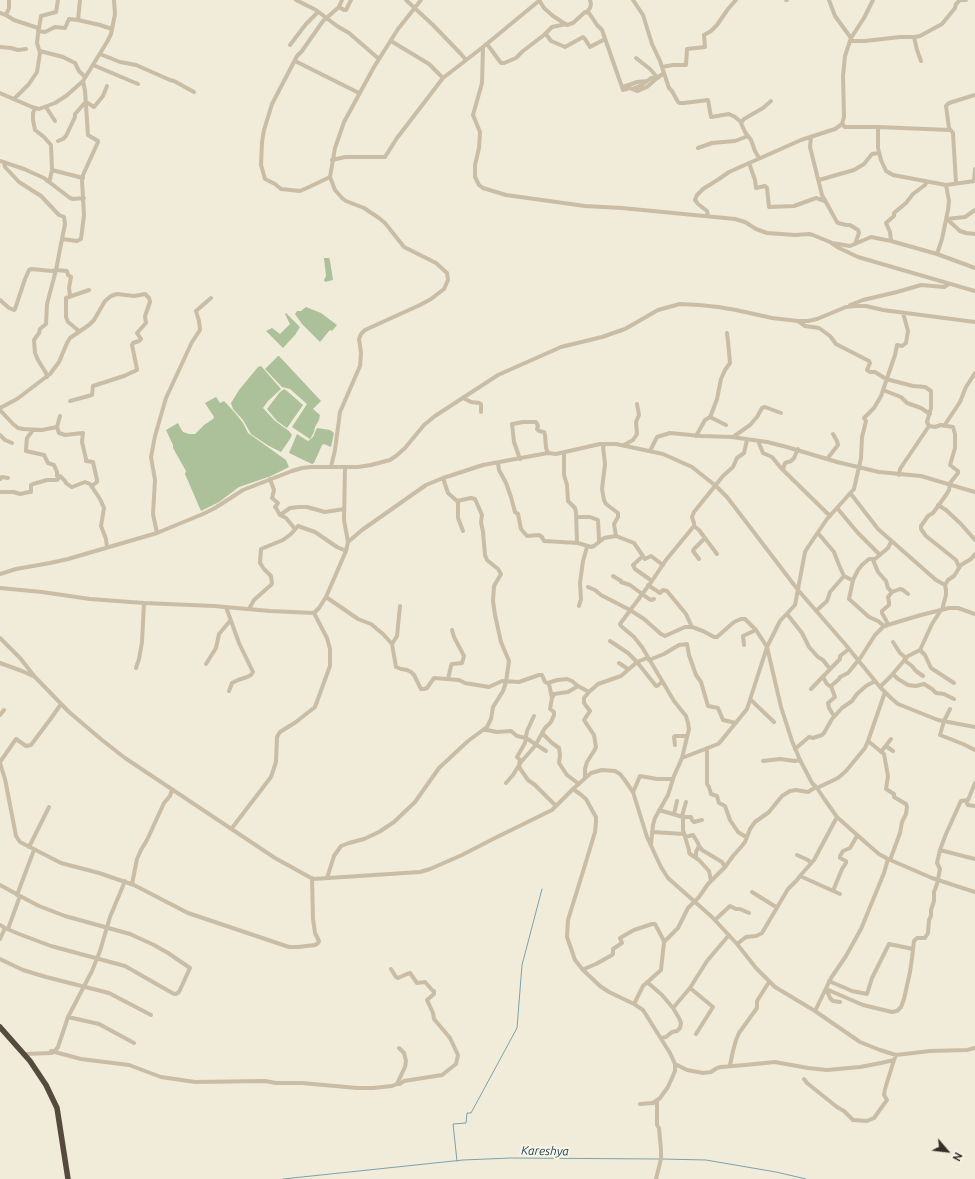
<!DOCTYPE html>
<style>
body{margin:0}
#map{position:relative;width:975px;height:1179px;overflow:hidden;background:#f1ebda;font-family:Ubuntu,sans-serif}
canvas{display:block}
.north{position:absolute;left:927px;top:1131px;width:40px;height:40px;-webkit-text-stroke:3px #f9f4e6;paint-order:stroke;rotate:118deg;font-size:11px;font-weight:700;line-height:16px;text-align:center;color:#352e27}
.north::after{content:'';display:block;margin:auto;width:14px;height:18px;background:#352e27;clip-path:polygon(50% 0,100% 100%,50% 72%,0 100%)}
</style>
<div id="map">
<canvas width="975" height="1179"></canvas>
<div class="north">N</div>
</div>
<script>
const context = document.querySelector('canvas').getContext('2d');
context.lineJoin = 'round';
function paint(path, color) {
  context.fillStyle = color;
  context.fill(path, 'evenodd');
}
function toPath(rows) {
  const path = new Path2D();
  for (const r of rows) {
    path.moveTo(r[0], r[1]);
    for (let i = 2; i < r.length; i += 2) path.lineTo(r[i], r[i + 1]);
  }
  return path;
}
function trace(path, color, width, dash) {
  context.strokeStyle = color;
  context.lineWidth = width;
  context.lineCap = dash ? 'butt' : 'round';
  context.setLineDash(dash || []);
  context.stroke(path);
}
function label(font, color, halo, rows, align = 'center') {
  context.font = font + ' Ubuntu,sans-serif';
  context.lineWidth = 4;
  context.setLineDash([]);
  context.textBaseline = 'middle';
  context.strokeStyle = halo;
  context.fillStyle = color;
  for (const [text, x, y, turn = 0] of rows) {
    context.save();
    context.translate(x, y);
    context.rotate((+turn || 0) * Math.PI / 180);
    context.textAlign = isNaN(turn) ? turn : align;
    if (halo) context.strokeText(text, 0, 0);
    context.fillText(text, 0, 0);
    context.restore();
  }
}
const green = toPath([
 [324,258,329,258,330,261,333,280,325,282,324,280,326,276],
 [306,307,321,313,337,325,332,331,330,330,329,331,320,342,302,324,295,314,297,311,301,311],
 [286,313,300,327,295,335,283,348,266,331,272,328,280,334,290,324,285,314],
 [278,356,279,356,321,401,313,409,320,415,319,420,315,427,314,432,310,439,292,427,307,404,290,389,282,387,265,369],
 [261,366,281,389,268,401,263,408,275,421,289,431,292,435,290,439,281,452,269,446,251,434,243,420,233,409,231,403,239,390,258,367],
 [284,389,287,391,303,405,287,428,277,421,267,409,280,392],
 [216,397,220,403,224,401,236,414,243,423,248,433,286,460,289,467,271,476,239,487,219,502,201,511,185,474,186,471,173,448,173,445,166,430,178,423,181,429,183,432,189,434,195,434,204,425,213,419,214,417,205,403],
 [317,428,330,430,334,433,331,447,324,444,322,445,314,463,312,464,289,453,297,434,308,441,313,437]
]);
const stream = toPath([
 [662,1159,706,1160,776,1172,806,1179],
 [457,1161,453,1124,466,1123,467,1113,471,1113,517,1028,522,965,542,889],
 [283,1179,463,1160,511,1158,659,1159]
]);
const minor = toPath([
 [296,0,316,10,337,26,349,33,379,59],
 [406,0,433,25,461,54,466,60],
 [539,0,544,8,553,16,567,25,573,23,585,12,589,13,597,25,602,30,623,90,630,88,637,91,640,90,647,87,657,78],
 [633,0,643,15,652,44,660,61,669,88,672,91,678,102,680,103,684,103,708,100,711,117,729,114,735,117,741,122],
 [786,0,787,0],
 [829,0,835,16,851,38],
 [339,7,342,0],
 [587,12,590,8,591,4,590,0],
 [0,13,6,15,9,8,9,0],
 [6,15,14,20,38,28],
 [78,20,80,0],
 [38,31,45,32,55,27,65,28,69,19,78,20,100,25,112,29],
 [546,34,551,41,565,47,583,37,585,39,590,47,605,39],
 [914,37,917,50,921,61],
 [391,41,429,64,443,78],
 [850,41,865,41,900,37,914,37,920,36,942,24,955,8,956,4,960,0,966,0],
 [487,44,501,63,504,63,516,58,523,51,544,35,552,27,566,24],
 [290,45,306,24,318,12],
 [0,47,11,48,18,50,26,49],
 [483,47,482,83,473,115,480,132,479,148,475,165,475,177,479,185,483,188,506,195,585,206,622,208,735,219,745,222,756,229,767,233,795,235,809,234,813,235,830,242,839,248,858,257,975,291],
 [40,51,63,57,75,63,79,71,85,77],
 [100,54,120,62,136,65,170,80,174,81,194,92],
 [636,58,650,69,658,78],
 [295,61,359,93],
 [93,65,138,84],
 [662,67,673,65,686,65,687,49,705,47,704,35,711,31,717,25,728,9,736,0],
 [623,87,637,82,647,81,651,78,657,78,664,73],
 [632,89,642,85,647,81],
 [0,93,32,107,39,109,55,103,66,96,83,81,107,42,111,34,115,14,114,0],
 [14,99,29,84,37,72,40,53,37,43,38,34,41,16,56,12,58,0],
 [46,107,55,121],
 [35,108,33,113,33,120,35,130,44,137,51,145,52,170,50,179,47,181],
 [842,124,845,127,878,127,878,148,881,160,886,171,893,175,946,185,975,181],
 [878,127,950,130],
 [811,137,810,147,822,195,837,222,838,223,846,225,850,225,858,230,859,233,855,244],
 [58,141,63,139,66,136,75,117,75,114,83,105,86,102,94,107,103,96,107,86],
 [698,148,712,143,735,141,748,136],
 [759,158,755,151,751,140,745,132,741,123,744,119,763,108,771,101],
 [332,160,345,157,385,157,397,138,443,78,483,47,540,0],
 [0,161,24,169,44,178,70,198,73,199,84,198],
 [4,162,5,167,19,182,41,196,59,215,64,217,65,224,62,239],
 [749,163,755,180,756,188,765,186,767,188,769,207,794,206,816,198,825,201],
 [52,170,83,178],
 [330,177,307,188,300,191,281,189,275,184,265,179,261,165,262,142,264,130,272,104,297,56,302,51,323,21,339,7,344,10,346,10,351,0],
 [819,180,854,170,864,164,872,154,879,153],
 [974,181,975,169],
 [956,183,953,133,949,128,946,106,949,103,975,95],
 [975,210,965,217,947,219,960,231,966,233,975,234],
 [708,216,707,211,698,204,695,200,697,195,703,189,719,179,729,172,801,140,835,129,842,124,844,117,843,76,845,56,851,38,864,18,873,0],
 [891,241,890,232,886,223,894,216,894,213,906,203,913,194,925,185,927,182],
 [832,243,850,246,871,237,891,241,937,254,975,268],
 [937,254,942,239,948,210,949,201,946,185],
 [0,300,9,308,14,310,15,309,25,279,29,270,32,269,52,271,56,270,62,239,77,241,81,239,84,215,82,181,83,175,98,142,98,141,88,135,85,91,83,81],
 [850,305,863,300,897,292,921,285,944,287,949,284],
 [903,313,908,331,906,343,902,346,897,345,895,355,881,396,874,408,864,418,866,421,862,437,861,458,854,489,827,519,808,547,805,552,795,605,780,621,767,647,781,707,792,741,800,760,812,783,817,788,825,800,837,817,865,842,879,854,888,859,932,878,975,892],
 [798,321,805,326,819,328,830,336,836,344,869,361,870,363,867,370,870,372,875,372,886,379,913,386,925,387,931,391,931,408,927,422,929,426,904,463,900,469,899,475],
 [79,331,68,322,66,317,66,298,89,290],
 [47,377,46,373,38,360,35,353,34,340,39,333,40,329,46,324,47,304,56,270,67,271,68,275,71,277,69,288,70,296],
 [883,390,901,397,907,403,921,408,930,414],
 [463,398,471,402,479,403,481,404,481,412],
 [0,408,17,399,50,374,59,362,67,343,70,338,89,325,94,320,105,301,111,296,117,294,134,296,145,294,149,298,150,302,145,316,146,323,137,333,141,339,139,341,133,343,132,345,137,369,137,370,124,376,93,386,92,395,70,401],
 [0,410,13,424,18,428,23,429,42,430,57,427,60,416],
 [710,417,726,425],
 [929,426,935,427,941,425,953,427,955,434,955,448,950,465,958,471,958,473,950,483,949,490,946,495,933,513,928,516,921,526,921,529,926,536,956,560,959,567],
 [944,426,960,402,966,387,975,373],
 [57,427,59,433,65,435,83,433,82,442,86,459,86,461,93,462,97,480,97,482,93,485,92,487],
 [33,430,27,438,26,449,26,451,44,455,48,463,54,465,57,472,57,476,59,477],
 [0,435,5,440,12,443],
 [696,436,705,420,710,417,711,415,717,399,721,379,725,370,730,363,728,341,727,333],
 [733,437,750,425,757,417,762,408,765,407,781,413],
 [758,441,763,453,772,457,781,468,830,516],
 [605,444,603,447,605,464,602,489,604,500,606,504,618,513,618,517,614,524,616,536],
 [624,445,633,440,637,434,636,422,639,415,637,404],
 [650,451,657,437,670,433,701,436,732,437,767,442,787,447,837,462,879,472,921,476,975,492],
 [564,452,564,475,567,485,568,501,575,508,576,512,577,543],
 [520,459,514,442,512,424,523,422,536,422,538,426,537,429,539,431,544,432,545,435,546,448,548,453],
 [827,459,838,445,837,441,833,434],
 [498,463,499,470,506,483,511,497,515,512,518,514,521,529,527,536,539,535,542,537,544,541,578,543,591,547,594,546,604,538,616,536,634,543,645,559,651,556,663,565],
 [331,467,335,450,340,412,360,366,361,353,359,339,361,334,365,330,420,305,431,299,444,289,448,280,447,273,436,263,404,247,385,223,379,218,364,208,346,201,342,198,335,190,330,177,335,148,344,122,374,67,398,29,421,0],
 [783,469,785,463,791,461,794,458,798,449],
 [0,479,2,477,8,478],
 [270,479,274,490,272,498,278,503,275,507,276,508,280,515,286,518,295,529],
 [0,492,14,492,20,494,29,492,31,492,31,485,33,484,47,480,57,480,60,476,65,481,66,483,70,486,72,487,85,482,90,484,100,499,104,508,101,526,106,539,107,547],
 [851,494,878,529,936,580,945,585],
 [458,502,458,518,463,531],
 [938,505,946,510,961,524,975,540],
 [837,508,858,533,880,555],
 [280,515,290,508,299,507,307,507,325,512,344,509],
 [576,517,590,517,598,520,599,540,600,541],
 [694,526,699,530,717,554],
 [157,533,153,514,155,480,151,457,155,436,166,398,192,342,200,330,199,321,196,311,211,298],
 [818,533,834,552,839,565,844,576],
 [348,542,362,530,426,485,443,478,483,465,548,453,556,454,600,444,616,444,663,454,692,467,716,486,727,497,798,590,845,644,880,687,891,698,898,704,938,720,975,727],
 [643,556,633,565,635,569,652,581],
 [699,559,693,551,694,549,704,539],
 [873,560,878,572,886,581,888,588,892,592],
 [0,574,16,569,50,563,68,559,157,533,203,514,215,508,243,490,292,471,302,468,311,467,358,467,371,465,390,460,396,456,405,448,424,425,435,416,498,375,561,347,602,337,625,329,658,310,680,304,699,305,718,307,736,310,772,318,798,321,808,321,817,319,846,307,856,306,866,306,883,310,975,322],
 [613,576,621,581,621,582,630,585,649,599,651,600,654,599],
 [853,580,849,599,869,617,878,621,884,626],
 [648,585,660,593,663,590,667,591,686,614,692,627,703,631,714,637,717,637,734,622,741,619,745,619,756,630,767,647,747,709,721,741,718,744,682,758],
 [588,587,595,590,601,595,630,610,644,619,661,634,665,636,685,627,692,627],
 [0,588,42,592,90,599,144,603,214,606,270,611,314,613,319,608,326,597,346,551,348,542,344,520,345,468],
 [326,597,358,619,371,624,383,634,392,644,396,667,401,669,407,670,411,672,414,675,421,689,424,689,427,688,434,678,459,680,465,683,489,687,502,681,519,682,539,675,542,675,545,682,549,684,552,698,550,709,554,712,554,715,551,722,545,728,535,746,521,762,513,775,506,783],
 [579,606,581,599,580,583,583,561,587,547],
 [226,607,239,643,253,672,251,675,247,677,238,680,232,683,229,691],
 [249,609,254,600,272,584,271,576,264,569,260,563,261,549,283,540,291,534,298,526,315,532,337,547,346,551],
 [942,610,946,595,946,590,945,585,948,580,954,576,961,565,971,559,975,554],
 [816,611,827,601,830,592,844,576,852,580,853,580,858,570,862,565,869,559,875,559,888,548,891,542],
 [787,614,802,633,809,647,818,657,823,660,830,669],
 [886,626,887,622,882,613,882,611,889,605,889,602,888,597,892,592,900,589,903,590,908,594],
 [0,638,20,658,35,677],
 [610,641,628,653,637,662,656,686,657,686,662,682],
 [893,642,900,653,906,658],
 [392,644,397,636,400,606],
 [744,645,743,636,756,630],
 [920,650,925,655,931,668,954,683],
 [649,660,664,654,679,645,687,644,689,655,696,675,701,682,708,706,718,708,723,720,736,723],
 [904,660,912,666,916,671,923,676],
 [0,663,22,671,35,677,69,712,102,740,125,758,275,858,313,879,420,872,430,869,462,855,493,839,552,810,573,789,591,773,602,770,615,771,620,774,624,779,633,792,647,837,661,867,668,878,712,917,737,944,756,968,775,987,815,1011,860,1042,880,1050,896,1055,930,1051,967,1050,975,1048],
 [619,663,628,669],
 [206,664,216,648,219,634,230,621],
 [136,668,139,659,142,642,144,603],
 [893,674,898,679,908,685,916,686,924,684,932,689,936,693,944,694,954,699],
 [823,677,827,684,831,687],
 [448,679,451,666,452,664,462,663,464,656,454,637,452,630],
 [548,683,557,680,567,679,572,681,578,686],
 [880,687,891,676,908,656,920,650,932,624,941,610],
 [811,689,838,661,840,659,840,656,849,649],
 [552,698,554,694,568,692,578,686,589,692],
 [751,700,774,722],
 [950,709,944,721,940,735,963,744,975,750],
 [0,715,4,710],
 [534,716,527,731,525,743,517,757,520,760,519,766,521,770,528,780,535,785,556,806],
 [834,716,829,708,828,703,835,697,831,686,839,679,840,677,848,673,861,657,875,635,884,626,921,615,949,608,958,608,975,614],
 [483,730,487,730,497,732,511,731,517,736,526,738,546,751],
 [542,733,552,743,559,748,560,755,559,763,567,775,579,784],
 [868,741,884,754,888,776,886,789,894,794,894,797,906,804,907,807,906,814,902,822,900,833,890,860],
 [675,745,674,737,675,736,687,736],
 [886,746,893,751],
 [707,748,707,784,709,787,711,794,717,796,719,803,725,806,730,820,738,832,746,837],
 [795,749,809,737,813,738,822,735,824,733,832,719,842,708,852,701,857,694,866,686,875,681],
 [881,752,891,739],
 [763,761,780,759,795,761,800,760],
 [0,762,16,739,26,746,31,745,52,717,61,704],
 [0,763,5,779,16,836,20,842,61,863,99,873,134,885,188,913,289,947,298,947,315,945,318,943,319,941,315,933,313,919,312,878],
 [585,778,585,769,587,762,594,751,596,747,594,735,584,720,590,711,584,703,584,698,589,692,598,684,621,676,637,662,647,658],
 [817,788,838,778,846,771,865,748,868,741,885,692],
 [573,789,580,794,586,799,592,810,596,817,596,822,595,832,585,865,568,920,567,937,575,960,583,970,600,986,609,992,634,1004,643,1010,670,1053,675,1064,675,1071,672,1078,668,1087,660,1098,653,1103,640,1104],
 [633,792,634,790,640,776,657,779,673,779],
 [966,801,968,805,975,806],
 [659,810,683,817,683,830,689,850,689,852,690,854,699,860,709,871,711,881],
 [674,814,677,801],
 [682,816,686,802],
 [683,817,691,817,692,820,694,822,702,820],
 [232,828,271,777,276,762,277,737,280,732,296,722,315,707,330,666,330,649,327,638,314,613],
 [652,832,684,834],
 [685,837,693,835,698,843,699,846,696,852,696,857],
 [651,844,653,825,655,818,668,795,674,776,682,758,689,729,688,723,686,716,674,701,642,647,634,637,621,626,620,624,652,581,666,560,694,526,694,523,692,517,694,512,723,476,733,467,737,458,744,453,747,440],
 [699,846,702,850,722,862,725,867],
 [29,847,49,807],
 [940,850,975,859],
 [797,855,808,860,811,863],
 [800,876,840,894],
 [327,878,334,856,341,846,349,843,364,839,379,832,394,822,415,802,439,768,468,741,487,727,491,719,493,707,503,691,506,682,509,661,501,642,495,615,493,601,494,586,501,574,498,569,487,560,485,555,483,532,481,522,482,515,475,499,471,498,457,501,448,493,443,478],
 [132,884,137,859,141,850,147,840,164,803,170,796,172,790],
 [0,885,20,896,8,929],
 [833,891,842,869,846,863,846,861,840,858,840,856,843,851,850,848,857,836],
 [752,892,776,907],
 [17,895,34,850],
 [715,920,730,906,736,909,740,909,749,913],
 [0,925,5,928,19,934,51,946,125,966,174,994,176,994,179,992,190,968,168,953,154,945,130,934,65,916,39,906,20,896],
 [0,939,5,928],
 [737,944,746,937,756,936,762,933,788,889,797,880,800,876,814,860,837,817],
 [0,959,23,970,46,977,109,993,151,1015],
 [391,969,396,977,398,978,407,974,410,973,417,983,425,982,433,991,434,991,434,994,427,1000,433,1013,434,1019,450,1038,458,1055,456,1064,442,1075,404,1081,400,1084,397,1084],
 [583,970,584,969,596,964,612,955,613,954,613,949,622,943,620,938,634,930,652,924,655,924,663,939,664,942],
 [829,981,852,991,867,994,872,978,889,944,913,949],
 [647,982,662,995,673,1008,679,1018,681,1023,680,1028,677,1031,672,1032,666,1037,661,1038],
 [690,988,713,1007,696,1034],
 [826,989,863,1005,892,1012,897,1011,901,1007,904,999,910,972,912,958,914,941,917,938,925,938,928,933,929,920,931,916,931,910,934,901,934,892,937,884,940,869,937,863,940,850,946,834,960,803,961,801,968,800,975,783],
 [825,991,828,993,830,998,833,1001,840,1002],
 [634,1004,643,986,661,970,664,942,678,928,688,908,699,897,708,884,725,867,733,856,741,847,745,842,750,829,755,822,769,812,782,796,790,791,796,790,808,792,816,787],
 [673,1008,690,988,707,961,729,935],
 [815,1011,831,978,846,956,861,929,884,873,888,859],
 [68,1017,99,1024,134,1043],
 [51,1051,81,1059,129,1065,161,1077,195,1082,265,1081,276,1083,302,1083,357,1088,373,1088,392,1086,397,1084,405,1067,406,1061,404,1053,399,1048],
 [24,1054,52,1053,51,1051,55,1051,58,1047,68,1017,92,971,100,951,110,917,125,881],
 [675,1064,687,1070,703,1073,711,1072,717,1068,721,1067,745,1065,775,1062,808,1068,827,1070,860,1067,881,1063,894,1060,896,1055],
 [730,1065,733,1051,736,1040,739,1033,757,1008,757,1001,769,982],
 [804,1079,807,1083,837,1107,844,1111,853,1120,867,1121,874,1118,879,1111,887,1100,884,1095,885,1089,894,1060],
 [656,1179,661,1159,661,1150,659,1128,657,1125,657,1100]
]);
const highway = toPath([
 [0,1027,30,1061,46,1085,57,1108,68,1179]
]);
const waterNames = [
 ["Kareshya",545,1151,1]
];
paint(green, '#acc09a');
trace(stream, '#79a2ae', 1);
trace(minor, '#c9bda6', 4);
trace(highway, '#564a3e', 5.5);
label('italic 12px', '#1d4857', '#f9f4e6', waterNames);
</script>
